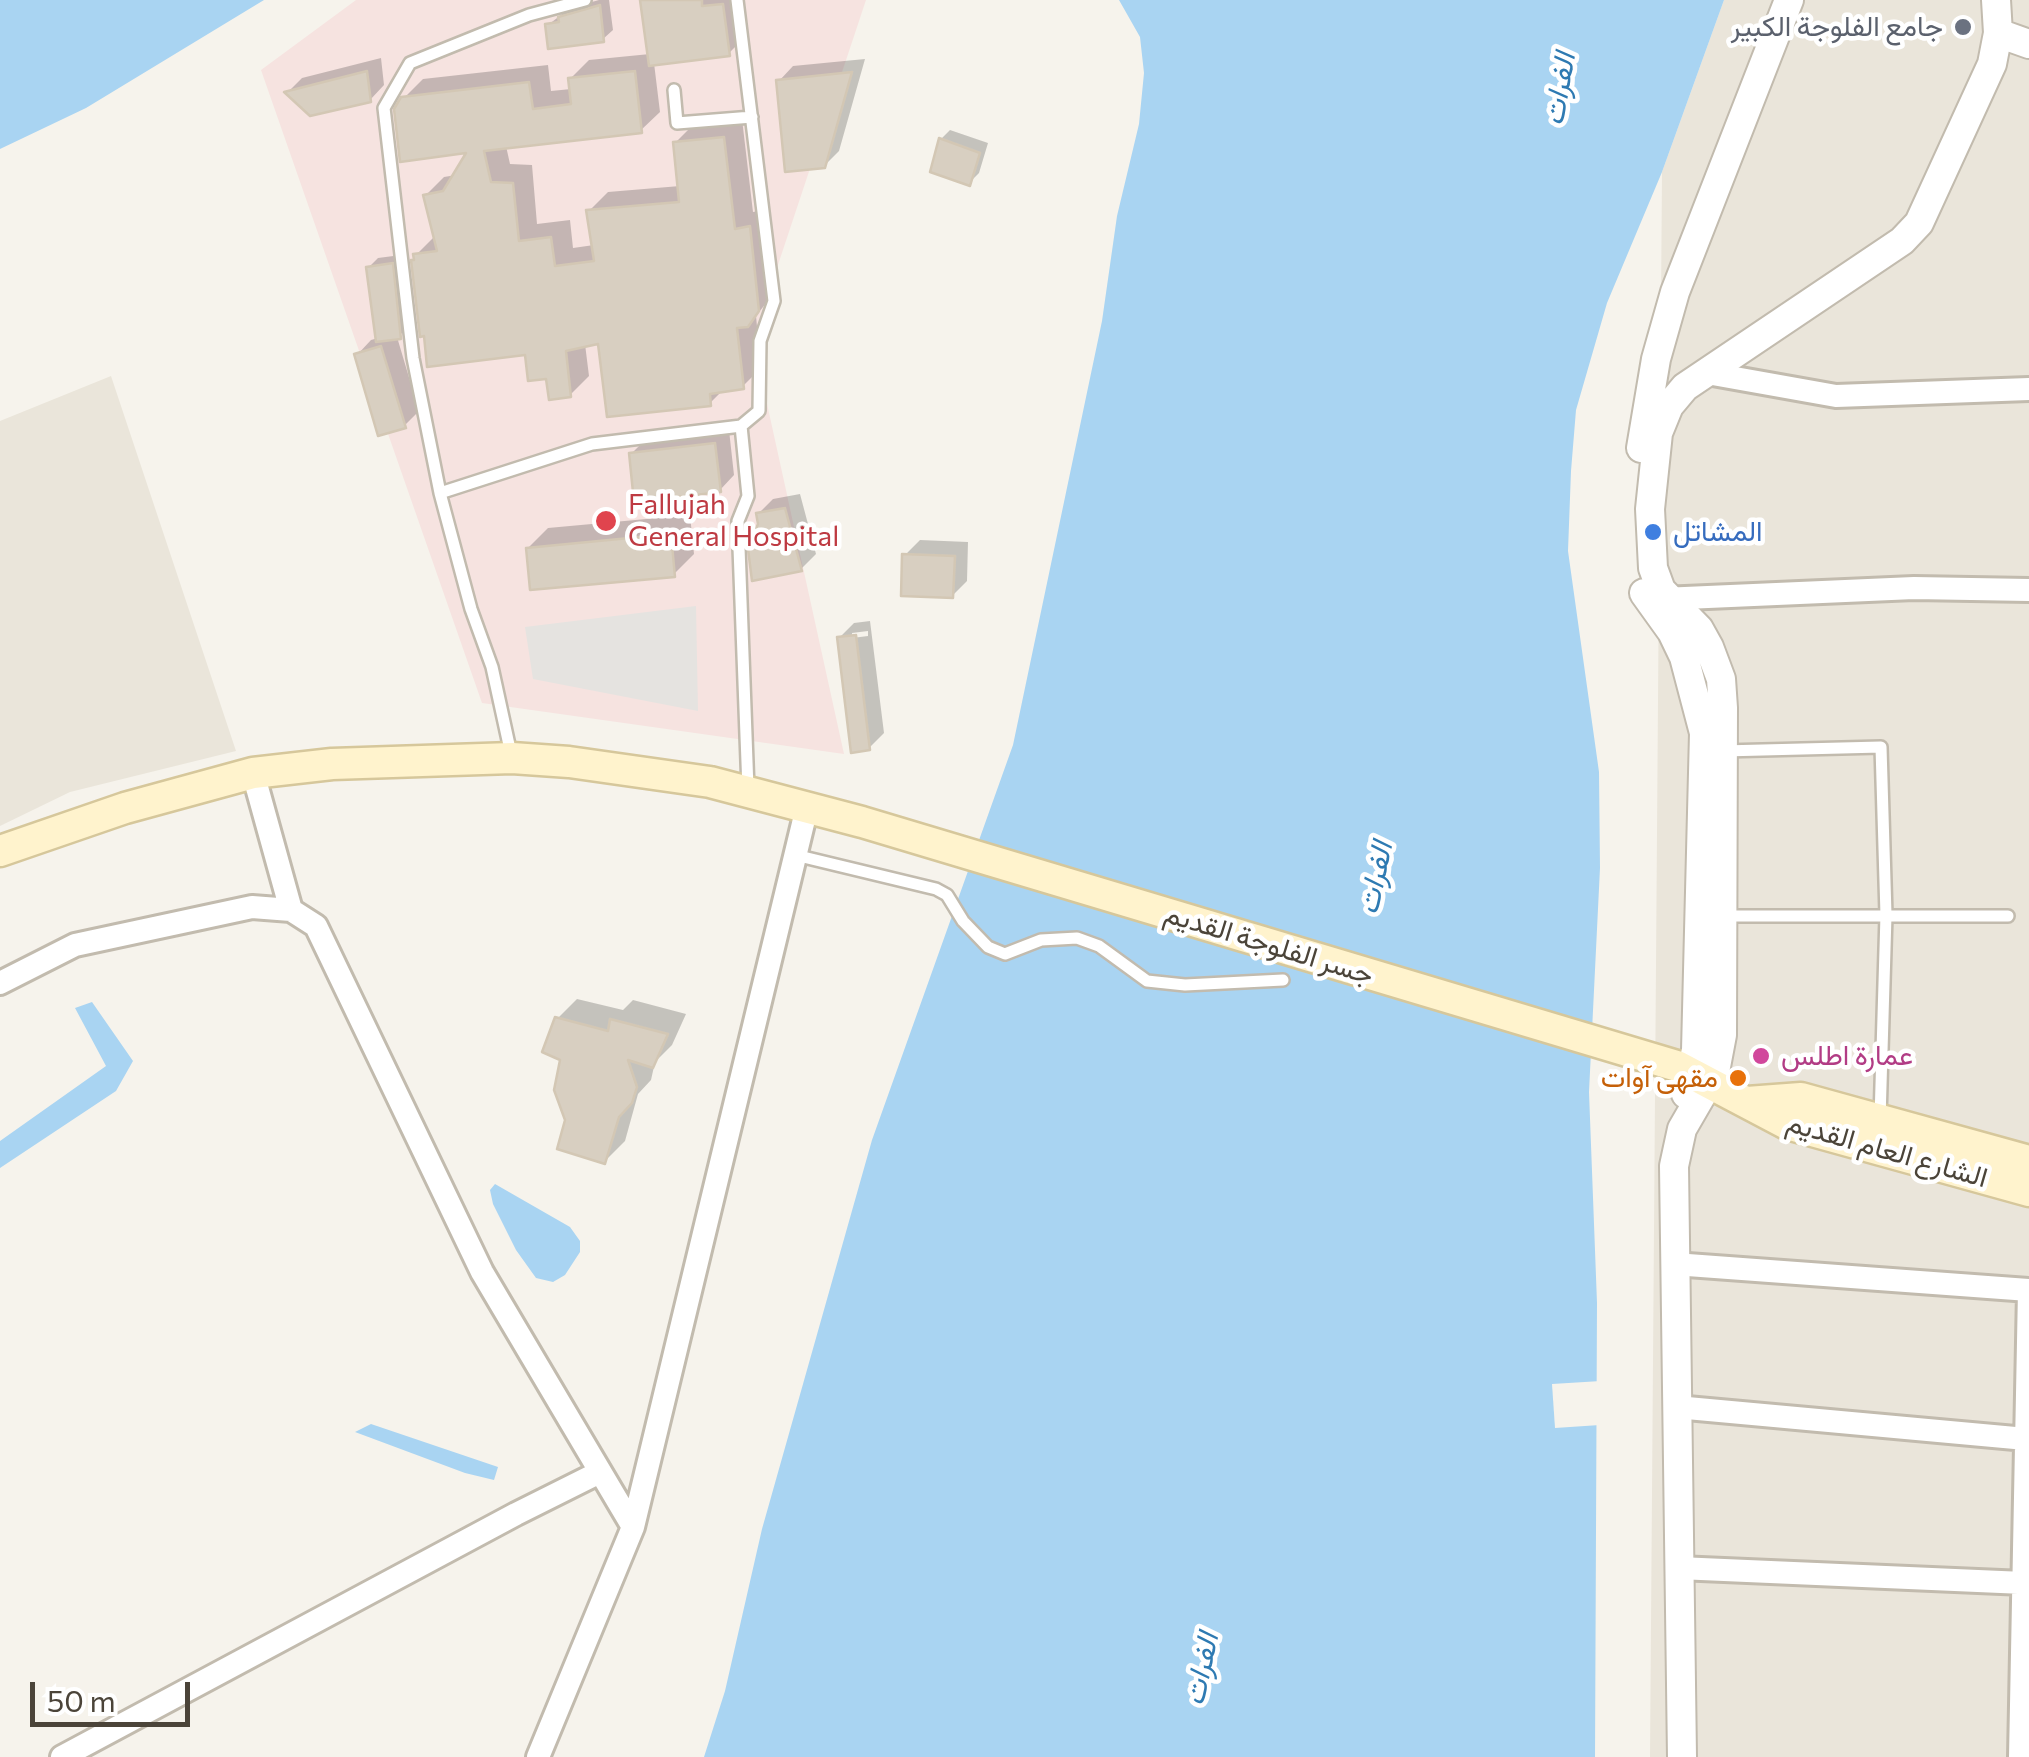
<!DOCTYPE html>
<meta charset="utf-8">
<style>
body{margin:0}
#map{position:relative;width:2029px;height:1757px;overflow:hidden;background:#f6f3ec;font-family:Commissioner,sans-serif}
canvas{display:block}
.scale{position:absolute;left:30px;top:1682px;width:160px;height:45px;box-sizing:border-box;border:5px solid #4b4439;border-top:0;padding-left:12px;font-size:30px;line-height:35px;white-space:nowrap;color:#4b4439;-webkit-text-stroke:8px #fff;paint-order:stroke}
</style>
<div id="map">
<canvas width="2029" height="1757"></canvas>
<div class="scale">50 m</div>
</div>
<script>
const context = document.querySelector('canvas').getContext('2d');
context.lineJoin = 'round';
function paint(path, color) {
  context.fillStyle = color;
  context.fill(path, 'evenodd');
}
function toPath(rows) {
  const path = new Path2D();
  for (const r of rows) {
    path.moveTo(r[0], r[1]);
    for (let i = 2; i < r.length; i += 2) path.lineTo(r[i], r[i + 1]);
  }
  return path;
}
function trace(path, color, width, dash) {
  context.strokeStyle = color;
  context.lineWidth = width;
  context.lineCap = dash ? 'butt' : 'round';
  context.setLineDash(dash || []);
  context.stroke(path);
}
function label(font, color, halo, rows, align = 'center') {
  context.font = font + ' Commissioner,Vazirmatn,sans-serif';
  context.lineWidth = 9;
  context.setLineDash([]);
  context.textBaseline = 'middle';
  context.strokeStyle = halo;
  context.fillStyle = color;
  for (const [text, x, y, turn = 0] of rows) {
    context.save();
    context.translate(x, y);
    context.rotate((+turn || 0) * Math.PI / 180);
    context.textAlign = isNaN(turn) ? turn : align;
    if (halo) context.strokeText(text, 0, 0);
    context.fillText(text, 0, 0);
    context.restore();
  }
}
const residential = toPath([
 [1724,0,2029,0,2029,1757,1650,1757,1662,172],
 [111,376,236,751,70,792,0,826,0,421]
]);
const medical = toPath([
 [356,0,866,0,753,340,844,754,482,703,261,70]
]);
const parking = toPath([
 [696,606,698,711,533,679,525,627]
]);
const water = toPath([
 [0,0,264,0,86,108,0,149],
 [1119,0,1724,0,1662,172,1607,303,1576,410,1571,471,1568,551,1599,772,1600,868,1589,1092,1597,1303,1595,1757,704,1757,725,1691,762,1529,872,1140,1013,745,1102,321,1117,216,1139,124,1144,73,1140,37],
 [92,1002,133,1061,116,1091,0,1168,0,1141,106,1066,75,1008],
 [495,1184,570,1227,580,1241,580,1252,565,1275,553,1282,536,1278,516,1250,493,1204,490,1190],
 [371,1424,498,1467,494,1480,465,1473,355,1432]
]);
const pier = toPath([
 [1601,1381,1600,1425,1555,1428,1552,1384]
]);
const shadow = toPath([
 [599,0,609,0,613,30,603,39,548,25,570,8],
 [643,0,739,0,744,38,729,53,654,63,660,112,640,131,506,146,510,164,532,165,537,224,570,220,573,248,594,245,589,211,608,192,680,186,675,143,694,124,742,119,753,212,768,209,777,289,756,316,761,368,742,387,724,389,710,403,601,341,585,344,589,376,570,395,527,352,426,333,416,255,436,235,425,196,444,177,456,175,470,150,403,99,423,79,548,65,551,91,571,89,570,79,589,60,650,54],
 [381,58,384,85,370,100,288,92,302,78],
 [865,59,839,151,824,166,779,81,793,66],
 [950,130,988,143,979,173,969,183,941,139],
 [401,255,410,327,397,337,419,411,405,425,357,355,371,340,378,338,368,268,378,258],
 [729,430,734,475,720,490,631,454,646,439],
 [800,494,816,554,801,569,760,524,759,513,773,499],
 [690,515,694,554,674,574,528,548,548,528],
 [920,540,968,542,967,581,952,596,905,555],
 [870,621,884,733,869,748,839,638,854,623],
 [868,631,868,636,852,638,852,633],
 [577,999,623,1010,633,1000,686,1014,672,1045,655,1062,651,1080,638,1094,625,1141,605,1161,567,1120,557,1019]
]);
const building = toPath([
 [640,0,702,0,702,6,723,4,730,56,649,66,640,0],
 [600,5,604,42,548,49,545,24,559,22,558,17,600,5],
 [367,71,371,102,310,116,284,92,367,71],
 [635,71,642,133,484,151,491,182,513,183,519,241,551,237,555,266,594,261,586,210,679,202,673,142,724,137,735,229,750,226,759,311,748,327,737,328,744,389,710,394,711,406,607,417,598,344,566,351,571,397,549,400,546,379,528,381,525,355,427,367,424,336,420,337,411,260,414,260,413,254,437,251,423,195,443,191,466,153,400,162,394,109,401,97,529,82,533,109,571,104,568,78,635,71],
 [852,72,825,168,785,172,776,80,852,72],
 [939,138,980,153,970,186,930,172,939,138],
 [393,263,401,339,376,342,366,267,393,263],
 [381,346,406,428,378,436,354,354,381,346],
 [715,443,721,492,634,502,629,453,715,443],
 [785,508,802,571,752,581,748,549,758,524,756,513,785,508],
 [671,534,675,577,530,590,526,548,671,534],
 [902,554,955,556,953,598,901,596,902,554],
 [856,635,870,750,851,753,837,637,856,635],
 [555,1017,608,1031,610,1019,668,1034,653,1068,628,1060,637,1087,632,1103,619,1117,605,1164,557,1149,565,1120,554,1090,560,1060,542,1052,555,1017]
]);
const service = toPath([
 [674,90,677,123,752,117],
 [741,426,748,496,738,521,748,789],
 [440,493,592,444,741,426,759,411,760,341,774,301,737,0],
 [1723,751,1881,747,1886,915,1880,1119],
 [511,754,492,667,471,609,440,493,413,358,384,108,410,63,529,15,585,0],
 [795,855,936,889,947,895,963,921,988,947,1005,954,1041,940,1077,938,1099,946,1147,981,1185,985,1283,980],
 [1723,916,2008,916]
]);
const minor = toPath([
 [1707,373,1836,396,2029,389],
 [1662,599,1914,588,2029,590],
 [253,773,291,910],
 [0,983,75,945,252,907,291,910,316,926,482,1272,633,1527],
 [1674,1264,2029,1290],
 [1676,1407,2026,1439],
 [1678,1568,2024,1583],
 [62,1757,516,1514,600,1472],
 [538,1757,633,1527,807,807],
 [2020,1757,2029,1290]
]);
const tertiary = toPath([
 [1998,33,2029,44],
 [1641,448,1656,359,1675,292,1789,0],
 [1644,593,1672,632,1684,657,1704,733,1696,1050,1686,1094],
 [1682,1757,1674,1166,1682,1129,1715,1072,1722,1035,1723,708,1721,679,1709,647,1699,629,1661,590,1653,568,1650,509,1658,433,1669,406,1685,387,1902,241,1919,223,1992,64,1998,33,1996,0]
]);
const secondary = toPath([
 [0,851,125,808,253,773,332,764,512,758,569,762,710,782,862,822,1677,1066,1787,1124,2029,1191],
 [1747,1102,1801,1098,2029,1161]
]);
const markers = [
 [1963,27,10,"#6b7280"],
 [606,521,12,"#e0444e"],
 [1653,532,10,"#3f7fe0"],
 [1761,1056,10,"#d1479c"],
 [1738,1078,10,"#e8710a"]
];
const worshipNames = [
 ["جامع الفلوجة الكبير",1943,27]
];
const healthNames = [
 ["Fallujah",628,505],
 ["General Hospital",628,537]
];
const shopNames = [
 ["المشاتل",1673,532]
];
const streetNames = [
 ["جسر الفلوجة القديم",1269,944,17],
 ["الشارع العام القديم",1887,1150,16]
];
const hotelNames = [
 ["عمارة اطلس",1781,1056]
];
const foodNames = [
 ["مقهى آوات",1718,1078]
];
const waterNames = [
 ["الفرات",1559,89,-80],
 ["الفرات",1375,878,-78],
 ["الفرات",1201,1669,-78]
];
paint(residential, '#eae5da');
paint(medical, '#f6e3e0');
paint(parking, '#e5e3e0');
paint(water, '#a9d4f2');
paint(pier, '#f6f3ec');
paint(shadow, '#0003');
paint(building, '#d8cfc1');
trace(building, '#d3c7b4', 2.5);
trace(service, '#c2bbae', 16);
trace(minor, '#c2bbae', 28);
trace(tertiary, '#c2bbae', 32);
trace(secondary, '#d6c79b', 35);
trace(service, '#fff', 11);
trace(minor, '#fff', 22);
trace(tertiary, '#fff', 28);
trace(secondary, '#fff3cd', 30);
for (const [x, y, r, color] of markers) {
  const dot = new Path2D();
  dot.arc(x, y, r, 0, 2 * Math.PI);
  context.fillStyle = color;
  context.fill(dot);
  trace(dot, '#fff', 4);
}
label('28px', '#5b616d', '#fff', worshipNames, 'right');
label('28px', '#be3a42', '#fff', healthNames, 'left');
label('28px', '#366cbe', '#fff', shopNames, 'left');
label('28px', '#4b4439', '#fff', streetNames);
label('28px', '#b23c85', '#fff', hotelNames, 'left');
label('28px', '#c56008', '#fff', foodNames, 'right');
label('italic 30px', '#2e7ab2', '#fff', waterNames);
</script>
